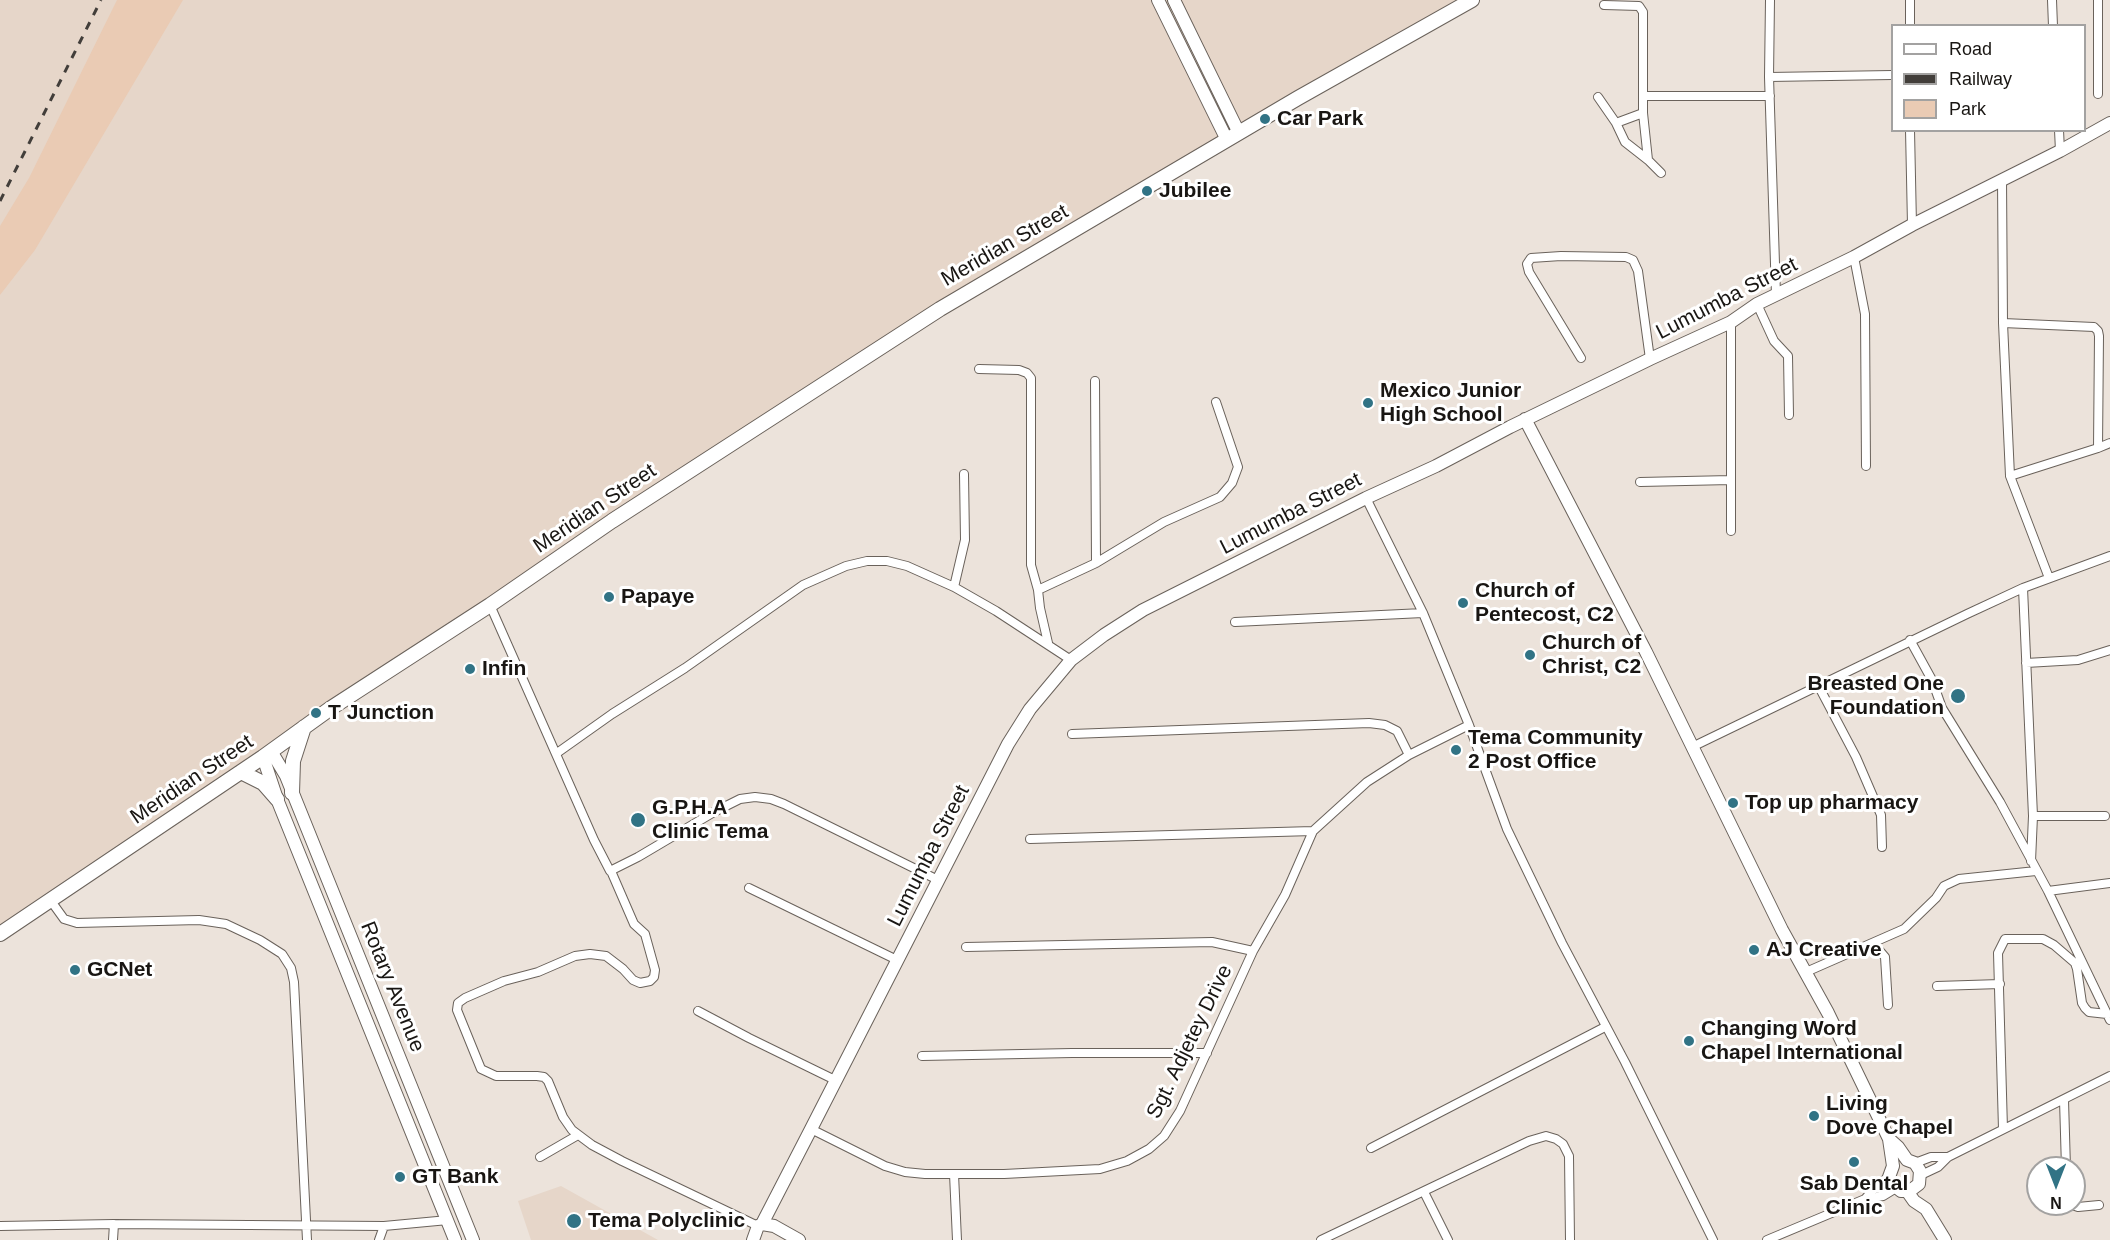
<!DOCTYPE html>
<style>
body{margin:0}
#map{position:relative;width:2110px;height:1240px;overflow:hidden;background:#ece3db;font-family:Helvetica,sans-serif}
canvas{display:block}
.legend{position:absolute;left:1891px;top:24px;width:195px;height:108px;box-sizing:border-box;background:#fff;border:2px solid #a3a2a1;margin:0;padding:8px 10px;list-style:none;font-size:18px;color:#191613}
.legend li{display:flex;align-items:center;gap:12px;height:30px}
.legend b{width:30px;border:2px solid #a3a2a1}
.north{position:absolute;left:2026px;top:1156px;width:60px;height:60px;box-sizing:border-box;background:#fff;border:2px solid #a3a2a1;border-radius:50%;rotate:180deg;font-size:16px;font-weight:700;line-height:24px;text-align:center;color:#191613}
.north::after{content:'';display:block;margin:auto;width:21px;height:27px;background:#317385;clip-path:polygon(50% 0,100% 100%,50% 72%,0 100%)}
</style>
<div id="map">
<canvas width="2110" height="1240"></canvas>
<ul class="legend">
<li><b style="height:8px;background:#fff"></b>Road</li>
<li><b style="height:8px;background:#423e3a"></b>Railway</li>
<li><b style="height:16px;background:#eacbb4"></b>Park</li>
</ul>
<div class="north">N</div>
</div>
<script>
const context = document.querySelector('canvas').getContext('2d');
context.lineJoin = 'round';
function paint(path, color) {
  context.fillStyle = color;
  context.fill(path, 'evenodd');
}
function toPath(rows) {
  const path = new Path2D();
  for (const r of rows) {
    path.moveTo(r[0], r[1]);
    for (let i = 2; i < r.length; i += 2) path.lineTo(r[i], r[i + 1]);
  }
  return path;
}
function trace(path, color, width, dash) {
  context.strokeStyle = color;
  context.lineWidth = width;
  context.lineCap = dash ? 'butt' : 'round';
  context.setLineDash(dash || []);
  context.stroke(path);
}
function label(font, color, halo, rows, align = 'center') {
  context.font = font + ' Helvetica,sans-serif';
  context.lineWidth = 6;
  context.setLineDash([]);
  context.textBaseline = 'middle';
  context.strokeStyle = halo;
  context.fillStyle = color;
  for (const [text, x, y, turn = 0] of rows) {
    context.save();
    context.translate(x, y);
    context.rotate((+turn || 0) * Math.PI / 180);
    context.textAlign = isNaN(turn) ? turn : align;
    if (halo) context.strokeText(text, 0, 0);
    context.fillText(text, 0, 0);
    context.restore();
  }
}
const built = toPath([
 [0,0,1472,0,875,354,0,932],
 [561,1186,658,1240,531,1240,518,1201]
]);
const green = toPath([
 [117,0,183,0,35,250,0,295,0,226,29,178]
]);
const street = toPath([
 [1770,0,1769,77,1892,75],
 [2052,0,2053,26],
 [2098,0,2098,94],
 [1604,5,1639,6,1643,12,1643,113,1648,160,1661,173],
 [1910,26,1910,0],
 [1769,77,1776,295],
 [1644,96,1770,96],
 [1598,97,1616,123,1625,142,1648,160],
 [1616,123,1643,113],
 [1910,130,1912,225],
 [2059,130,2060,151],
 [2002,179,2003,323,2010,476,2049,578],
 [1854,257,1865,314,1866,466],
 [1757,304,1774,341,1788,356,1789,415],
 [2003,323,2094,327,2098,331,2099,336,2098,448,2010,476],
 [1581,358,1529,272,1527,264,1531,258,1561,256,1626,257,1633,260,1638,271,1650,359],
 [979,369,1019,370,1027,373,1031,378,1031,565,1038,590,1040,608,1048,643],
 [1095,381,1096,563],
 [2098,448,2110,443],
 [1640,482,1731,480],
 [1366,498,1423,613,1469,725,1507,829,1562,943,1625,1062,1713,1240],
 [1731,531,1731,322],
 [954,587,965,540,964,474],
 [2023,588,2033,816,2031,861],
 [1038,590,1096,563,1164,522,1220,497,1232,483,1238,467,1216,402],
 [490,605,594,840,610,871,638,857,714,812,740,799,755,797,771,799,784,804,938,880],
 [1235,622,1423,613],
 [1910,640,1932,680,1942,708,2000,802,2048,891,2110,883],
 [2026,663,2078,660,2110,650],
 [1818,685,1856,757,1881,815,1882,847],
 [1072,734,1369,723,1385,725,1397,731,1409,755],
 [1692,747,1967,614,2023,588,2110,556],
 [557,753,612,714,685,668,803,585,846,566,867,561,887,561,907,566,954,587,996,611,1071,660],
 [2033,816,2105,816],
 [1030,839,1313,831],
 [611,871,634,924,645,934,655,970,654,977,650,981,640,983,633,980,623,969,606,956,590,954,575,956,538,972,504,981,465,998,458,1003,457,1010,481,1069,496,1076,537,1076,544,1077,548,1081,563,1117,572,1130,592,1145,622,1161,758,1226],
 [749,888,897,960],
 [2048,891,2110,1020],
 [51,901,64,919,77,923,199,920,226,924,260,940,282,954,291,968,294,982,307,1240],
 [1873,943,1885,957,1888,1005],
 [966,947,1212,942,1253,951],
 [1806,972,1904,929,1936,898,1944,886,1959,879,2036,871],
 [1937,986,2000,984],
 [698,1011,749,1038,835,1080],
 [922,1056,1072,1053,1207,1053],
 [2064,1100,2066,1168],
 [811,1129,885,1166,905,1172,925,1174,1004,1174,1100,1169,1127,1161,1149,1149,1164,1136,1180,1111,1253,951,1285,895,1313,831,1367,782,1409,755,1469,725],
 [2003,1129,1998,953,2005,939,2043,939,2054,945,2075,963,2077,969,2082,1003,2085,1008,2089,1012,2107,1014],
 [1371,1148,1605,1027],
 [540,1157,578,1135],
 [1915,1163,1931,1157,1948,1157],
 [954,1174,957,1240],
 [1921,1175,1938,1167,1948,1157,2110,1076],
 [1424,1192,1448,1240],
 [1865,1199,1877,1185,1889,1177],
 [2069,1204,2078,1207,2099,1205],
 [0,1226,114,1224],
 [113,1240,114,1224,384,1226],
 [379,1240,384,1226,448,1220],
 [1321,1240,1529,1141,1546,1136,1556,1139,1563,1144,1569,1156,1570,1240],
 [1767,1240,1865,1199,1883,1196,1896,1188]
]);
const secondary = toPath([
 [1158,0,1227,140],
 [1174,0,1239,133],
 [1525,419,1646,652,1782,930,1828,1013,1889,1139,1893,1166,1889,1177,1891,1183,1901,1191,1911,1190,1919,1184,1920,1171,1915,1163,1907,1160,1898,1147,1889,1139],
 [271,751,286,776,473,1240],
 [263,757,277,799,455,1240],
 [1907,1191,1914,1201,1926,1209,1945,1240],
 [762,1224,774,1226,799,1240],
 [753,1240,758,1226,762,1224,811,1129,1008,744,1030,709,1071,660,1104,635,1143,610,1366,498,1436,466,1510,427,1650,359,1731,322,1757,304,1854,257,1912,225,2060,151,2110,123]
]);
const primary = toPath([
 [241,772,263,783,277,799],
 [292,793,293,761,304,727],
 [0,934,263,757,331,708,490,605,612,521,940,309,1298,98,1472,0]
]);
const rail = toPath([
 [0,201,101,0]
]);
const markers = [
 [1265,119,6,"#317385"],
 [1147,191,6,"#317385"],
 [1368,403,6,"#317385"],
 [609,597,6,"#317385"],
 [1463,603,6,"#317385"],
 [1530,655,6,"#317385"],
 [470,669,6,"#317385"],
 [1958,696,8,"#317385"],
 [316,713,6,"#317385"],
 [1456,750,6,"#317385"],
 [1733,803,6,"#317385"],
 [638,820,8,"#317385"],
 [1754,950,6,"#317385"],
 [75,970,6,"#317385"],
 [1689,1041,6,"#317385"],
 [1814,1116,6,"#317385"],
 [1854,1162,6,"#317385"],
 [400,1177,6,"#317385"],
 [574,1221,8,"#317385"]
];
const poiNames = [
 ["Car Park",1277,119],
 ["Jubilee",1159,191],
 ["Mexico Junior",1380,391],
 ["High School",1380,415],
 ["Church of",1475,591],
 ["Pentecost, C2",1475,615],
 ["Papaye",621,597],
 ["Church of",1542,643],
 ["Christ, C2",1542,667],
 ["Infin",482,669],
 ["Breasted One",1944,684,"right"],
 ["Foundation",1944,708,"right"],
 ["T Junction",328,713],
 ["Tema Community",1468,738],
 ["2 Post Office",1468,762],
 ["Top up pharmacy",1745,803],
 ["G.P.H.A",652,808],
 ["Clinic Tema",652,832],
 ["AJ Creative",1766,950],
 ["GCNet",87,970],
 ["Changing Word",1701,1029],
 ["Chapel International",1701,1053],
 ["Living",1826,1104],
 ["Dove Chapel",1826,1128],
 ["GT Bank",412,1177],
 ["Sab Dental",1854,1184,"center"],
 ["Clinic",1854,1208,"center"],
 ["Tema Polyclinic",588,1221]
];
const streetNames = [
 ["Meridian Street",1005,246,-30],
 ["Lumumba Street",1727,299,-27],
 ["Meridian Street",595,509,-34],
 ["Lumumba Street",1291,514,-27],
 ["Meridian Street",192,780,-34],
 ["Lumumba Street",929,856,-63],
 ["Rotary Avenue",392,987,68],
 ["Sgt. Adjetey Drive",1190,1042,-64]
];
paint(built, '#e6d6c9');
paint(green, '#eacbb4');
trace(street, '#6a625b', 10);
trace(secondary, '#6a625b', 14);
trace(primary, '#6a625b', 16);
trace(street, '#fff', 8);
trace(secondary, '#fff', 12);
trace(primary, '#fff', 14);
trace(rail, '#423e3a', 3, [8, 8]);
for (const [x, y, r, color] of markers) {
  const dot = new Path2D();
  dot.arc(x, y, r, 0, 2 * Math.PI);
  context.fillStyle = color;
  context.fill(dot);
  trace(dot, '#fff', 2);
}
label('bold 21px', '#191613', '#fff', poiNames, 'left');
label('21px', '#191613', '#fff', streetNames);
</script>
